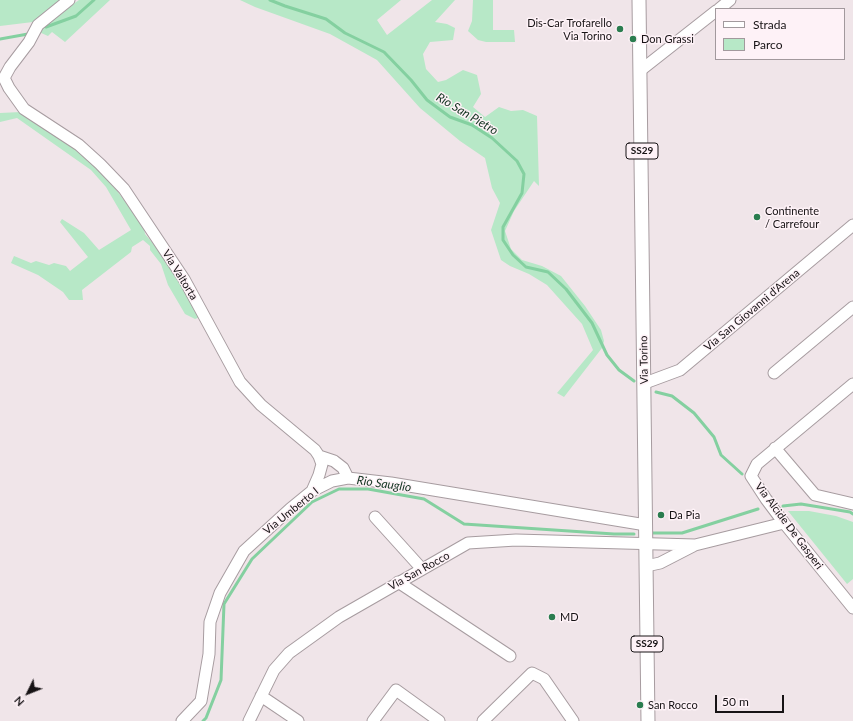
<!DOCTYPE html>
<style>
body{margin:0}
#map{position:relative;width:853px;height:721px;overflow:hidden;background:#f0e5e9;font-family:Lato,sans-serif}
canvas{display:block}
.legend{position:absolute;left:715px;top:8px;width:130px;height:52px;box-sizing:border-box;background:#fef2f7;border:1px solid #a2999d;margin:0;padding:5px 7px;list-style:none;font-size:12px;color:#171315}
.legend li{display:flex;align-items:center;gap:8px;height:20px}
.legend b{width:20px;border:1px solid #a2999d}
.north{position:absolute;left:8px;top:673px;width:40px;height:40px;-webkit-text-stroke:3px #fef2f7;paint-order:stroke;rotate:227deg;font-size:11px;font-weight:700;line-height:16px;text-align:center;color:#171315}
.north::after{content:'';display:block;margin:auto;width:14px;height:18px;background:#171315;clip-path:polygon(50% 0,100% 100%,50% 72%,0 100%)}
.scale{position:absolute;left:715px;top:695px;width:69px;height:18px;box-sizing:border-box;border:2px solid #171315;border-top:0;padding-left:5px;font-size:12px;line-height:14px;white-space:nowrap;color:#171315;-webkit-text-stroke:3px #fef2f7;paint-order:stroke}
</style>
<div id="map">
<canvas width="853" height="721"></canvas>
<ul class="legend">
<li><b style="height:5px;background:#fff"></b>Strada</li>
<li><b style="height:11px;background:#b7e8c7"></b>Parco</li>
</ul>
<div class="north">N</div>
<div class="scale">50 m</div>
</div>
<script>
const context = document.querySelector('canvas').getContext('2d');
context.lineJoin = 'round';
function paint(path, color) {
  context.fillStyle = color;
  context.fill(path, 'evenodd');
}
function toPath(rows) {
  const path = new Path2D();
  for (const r of rows) {
    path.moveTo(r[0], r[1]);
    for (let i = 2; i < r.length; i += 2) path.lineTo(r[i], r[i + 1]);
  }
  return path;
}
function trace(path, color, width, dash) {
  context.strokeStyle = color;
  context.lineWidth = width;
  context.lineCap = dash ? 'butt' : 'round';
  context.setLineDash(dash || []);
  context.stroke(path);
}
function label(font, color, halo, rows, align = 'center') {
  context.font = font + ' Lato,sans-serif';
  context.lineWidth = 3;
  context.setLineDash([]);
  context.textBaseline = 'middle';
  context.strokeStyle = halo;
  context.fillStyle = color;
  for (const [text, x, y, turn = 0] of rows) {
    context.save();
    context.translate(x, y);
    context.rotate((+turn || 0) * Math.PI / 180);
    context.textAlign = isNaN(turn) ? turn : align;
    if (halo) context.strokeText(text, 0, 0);
    context.fillText(text, 0, 0);
    context.restore();
  }
}
const green = toPath([
 [0,0,63,0,33,22,0,26],
 [79,0,110,0,65,42,52,32,48,36,39,32,49,21],
 [240,0,401,0,377,20,387,35,432,0,455,0,435,22,447,24,455,28,453,40,430,42,423,54,426,69,438,82,446,80,463,70,477,75,481,94,473,107,485,117,499,107,511,111,523,110,537,116,539,186,534,181,514,211,505,231,511,249,522,260,542,266,561,276,585,306,601,330,604,341,602,348,564,397,557,393,593,350,582,324,547,285,529,274,510,266,501,260,491,230,500,203,492,188,485,158,460,141,420,108,377,60,330,34,255,7],
 [473,0,493,0,493,30,514,30,515,42,486,42,478,40,468,31,472,21],
 [21,112,96,164,112,184,144,227,145,234,169,262,200,317,195,319,185,314,168,285,161,264,150,250,150,246,143,240,132,247,131,252,82,290,83,300,69,300,63,292,38,275,11,263,14,256,31,263,36,261,49,265,54,263,66,266,70,271,88,257,60,222,62,219,84,233,99,250,131,230,106,187,91,170,17,118,0,122,0,113],
 [788,511,809,511,836,516,853,522,853,579,847,584]
]);
const stream = toPath([
 [270,0,285,6,326,19,345,33,384,52,411,80,427,100,450,117,472,125,492,138,517,161,524,174,522,193,503,227,503,240,513,255,526,267,548,272,566,289,592,323,607,355,619,370,634,381],
 [46,27,76,16,94,0],
 [0,39,28,34],
 [656,392,672,396,694,413,714,437,721,455,742,474],
 [783,506,801,504,850,512,853,514],
 [652,533,682,533,758,509],
 [203,721,206,718,221,680,224,604,252,559,312,502,339,489,368,489,424,499,464,524,614,534,634,534]
]);
const minor = toPath([
 [69,0,38,25,29,42,10,67,4,78,9,88,24,109,79,145,100,164,124,189,184,279,240,382,261,405,315,450,319,456,322,464,319,475,312,491],
 [719,9,730,0],
 [641,70,716,11],
 [774,373,853,307],
 [645,383,680,370,853,225],
 [853,384,757,464,751,476,766,499,784,523,853,608],
 [775,448,815,495,853,504],
 [319,456,334,461,343,468,348,478],
 [375,517,422,569],
 [646,566,660,563,695,545,784,523],
 [398,582,510,656],
 [261,696,298,721],
 [182,721,201,701,209,654,210,622,220,593,244,551,290,509,312,491,332,481,348,478,391,483,646,525],
 [249,721,274,670,289,653,339,617,468,543,516,540,695,545],
 [373,721,396,690,439,721],
 [483,721,532,673,544,679,573,721]
]);
const major = toPath([
 [639,0,648,721]
]);
const markers = [
 [620,29,4,"#2a7d4f"],
 [633,39,4,"#2a7d4f"],
 [757,217,4,"#2a7d4f"],
 [661,515,4,"#2a7d4f"],
 [552,617,4,"#2a7d4f"],
 [640,705,4,"#2a7d4f"]
];
const shields = [
 [642,151,32],
 [647,644,32]
];
const shieldNames = [
 ["SS29",642,151],
 ["SS29",647,644]
];
const poiNames = [
 ["Dis-Car Trofarello",612,23,"right"],
 ["Via Torino",612,36,"right"],
 ["Don Grassi",641,39],
 ["Continente",765,211],
 ["/ Carrefour",765,224],
 ["Da Pia",669,515],
 ["MD",560,617],
 ["San Rocco",648,705]
];
const streetNames = [
 ["Via Valtorta",180,275,58],
 ["Via San Giovanni d'Arena",752,310,-40],
 ["Via Torino",644,360,-91],
 ["Via Umberto I",291,511,-39],
 ["Via Alcide De Gasperi",789,526,53],
 ["Via San Rocco",419,571,-29]
];
const waterNames = [
 ["Rio San Pietro",467,114,31],
 ["Rio Sauglio",384,484,8]
];
paint(green, '#b7e8c7');
trace(stream, '#84d0a0', 3);
trace(minor, '#a79ca0', 13);
trace(major, '#a79ca0', 15);
trace(minor, '#fff', 11);
trace(major, '#fff', 13);
for (const [x, y, r, color] of markers) {
  const dot = new Path2D();
  dot.arc(x, y, r, 0, 2 * Math.PI);
  context.fillStyle = color;
  context.fill(dot);
  trace(dot, '#fef2f7', 1.5);
}
for (const [x, y, w] of shields) {
  const box = new Path2D();
  box.roundRect(x - w / 2, y - 8, w, 16, 3);
  context.fillStyle = '#fef2f7';
  context.fill(box);
  trace(box, '#171315', 1);
}
label('bold 10px', '#171315', null, shieldNames);
label('11px', '#171315', '#fef2f7', poiNames, 'left');
label('11px', '#171315', '#fef2f7', streetNames);
label('italic 12px', '#123320', '#fef2f7', waterNames);
</script>
